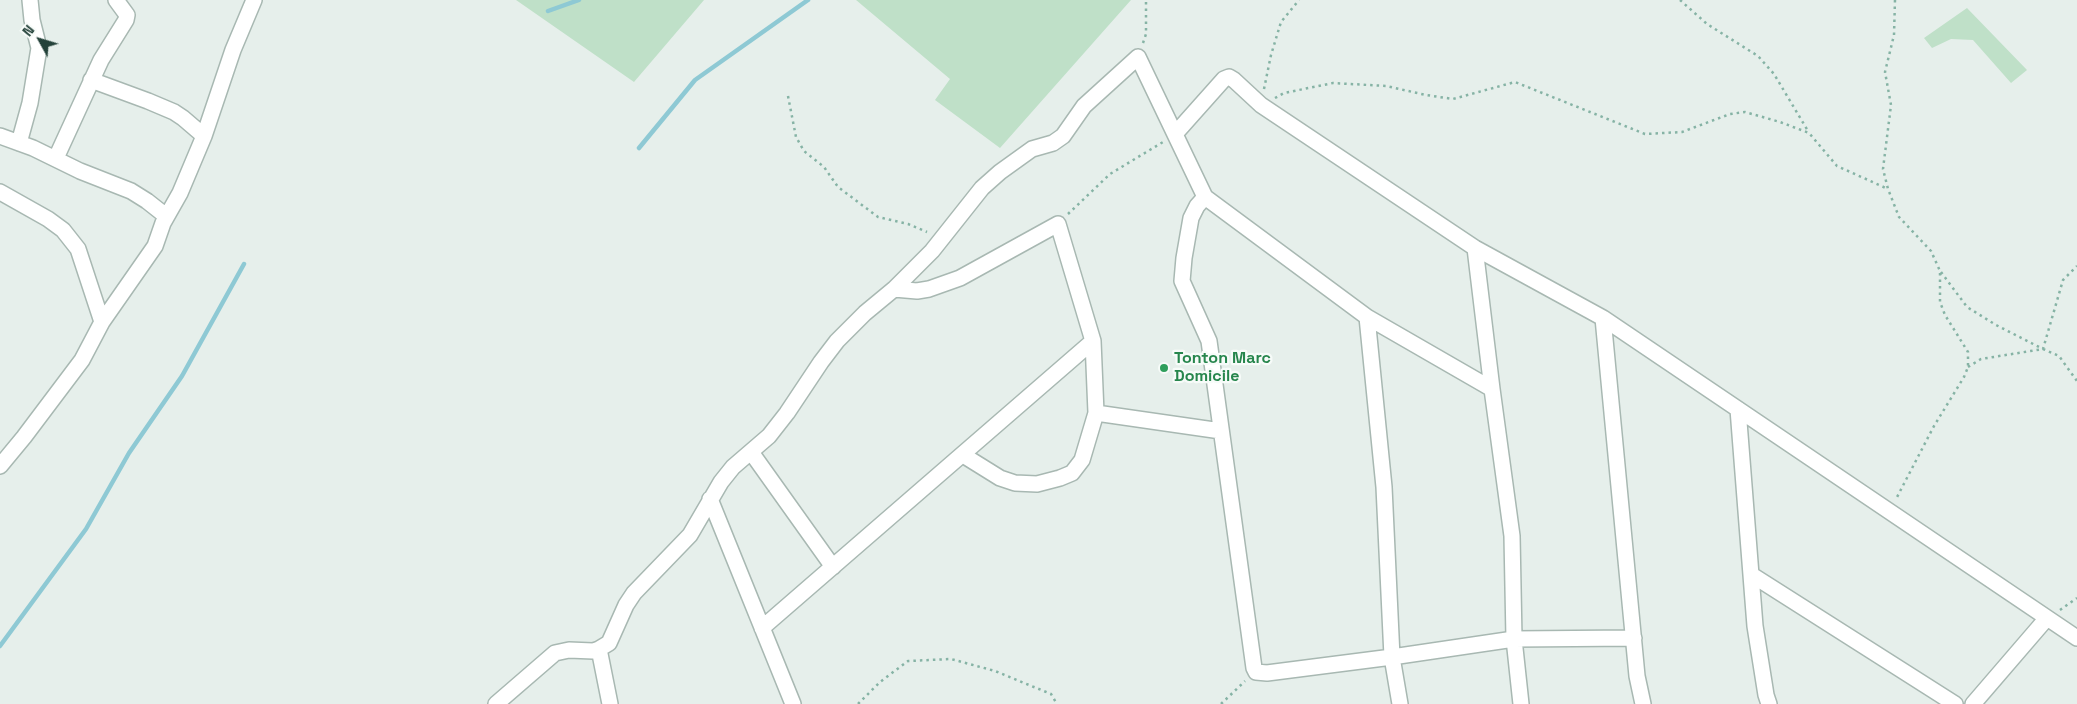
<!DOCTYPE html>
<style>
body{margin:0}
#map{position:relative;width:2077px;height:704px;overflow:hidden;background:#e6efeb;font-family:"Space Grotesk",sans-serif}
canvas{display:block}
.north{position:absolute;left:15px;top:15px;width:50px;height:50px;-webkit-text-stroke:4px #f7fbf9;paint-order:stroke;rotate:309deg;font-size:14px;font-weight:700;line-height:20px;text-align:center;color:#24423a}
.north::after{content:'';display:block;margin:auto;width:18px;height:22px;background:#24423a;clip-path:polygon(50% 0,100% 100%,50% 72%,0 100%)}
</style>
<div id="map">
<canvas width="2077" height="704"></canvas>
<div class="north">N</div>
</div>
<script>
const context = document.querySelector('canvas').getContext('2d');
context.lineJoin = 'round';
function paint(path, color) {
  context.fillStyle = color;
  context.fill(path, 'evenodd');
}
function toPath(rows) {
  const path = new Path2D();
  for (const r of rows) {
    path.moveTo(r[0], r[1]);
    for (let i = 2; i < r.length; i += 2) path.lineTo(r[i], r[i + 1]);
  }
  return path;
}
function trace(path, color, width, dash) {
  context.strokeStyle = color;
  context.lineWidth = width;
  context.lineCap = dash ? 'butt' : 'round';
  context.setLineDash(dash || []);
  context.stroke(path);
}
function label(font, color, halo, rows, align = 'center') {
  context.font = font + ' "Space Grotesk",sans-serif';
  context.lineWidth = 4.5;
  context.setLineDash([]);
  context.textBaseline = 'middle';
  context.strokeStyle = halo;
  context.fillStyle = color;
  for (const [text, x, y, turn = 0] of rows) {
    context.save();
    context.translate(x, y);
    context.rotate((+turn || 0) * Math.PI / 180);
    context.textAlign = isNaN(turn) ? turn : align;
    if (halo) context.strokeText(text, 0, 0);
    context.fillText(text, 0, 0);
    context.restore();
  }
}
const green = toPath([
 [516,0,704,0,634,82],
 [856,0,1131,0,1000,148,935,100,950,79],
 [1967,8,2027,70,2011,83,1973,40,1951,39,1932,48,1924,38]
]);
const stream = toPath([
 [548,11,579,0],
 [639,148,695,80,808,0],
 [0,646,86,529,129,453,182,376,244,264]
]);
const path = toPath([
 [1680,0,1707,24,1758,56,1774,74,1808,131],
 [1895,0,1894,35,1885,72,1891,105,1883,169,1888,189,1899,217,1931,251,1940,271,1940,302,1945,315,1968,352,1968,367,1964,377,1934,426,1896,499],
 [1143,43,1146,34,1146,0],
 [1264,89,1271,55,1281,22,1299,0],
 [788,96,796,137,804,151,824,167,838,187,878,217,908,224,927,232],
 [1275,98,1284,93,1333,83,1386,86,1426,95,1453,99,1515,82,1645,134,1682,132,1730,114,1745,112,1780,122,1809,133,1837,166,1888,189],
 [1068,214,1110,174,1163,142],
 [1941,272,1967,307,1996,325,2043,349,2063,280,2077,266],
 [1968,367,1981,359,2043,349,2059,356,2077,381],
 [2060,610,2077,598],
 [858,704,880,682,908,661,951,659,995,671,1051,694,1057,704],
 [1221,704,1245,681]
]);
const minor = toPath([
 [91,80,148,101,174,112,183,118,204,136],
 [1175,134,1224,79,1229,77,1234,80,1261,105,1475,248,1603,318,2077,638],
 [0,136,33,148,80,171,131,191,147,201,166,216],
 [19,143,30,103,39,48,32,20,30,0],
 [56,158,101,60,126,20,127,15,116,0],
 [0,192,48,219,63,230,78,249,102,322],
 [1205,197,1367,317,1492,389],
 [1475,248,1492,389,1512,536,1514,639,1521,704],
 [894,289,917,291,929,289,960,278,1058,224,1093,341,1096,413,1082,460,1072,473,1060,478,1037,484,1015,483,1000,478,963,455],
 [1367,317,1384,487,1392,657,1400,704],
 [1603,318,1637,676,1643,704],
 [1738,409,1755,626,1766,695,1769,704],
 [1096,413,1221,431],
 [751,452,833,567],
 [0,466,24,437,82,360,102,322,155,246,163,223,180,193,204,136,233,50,254,0],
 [710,499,793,704],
 [1752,575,1955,704],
 [762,628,1093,341],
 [599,649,610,704],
 [496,704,555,653,569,650,593,651,599,649,609,643,626,605,634,593,690,535,721,482,733,467,769,436,787,413,821,362,837,341,865,313,894,289,932,251,982,188,1000,172,1032,149,1053,143,1063,136,1084,106,1138,57,1205,197,1197,206,1191,218,1184,258,1182,281,1209,341,1254,668,1256,672,1267,673,1392,657,1514,639,1634,638],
 [1973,704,2047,618]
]);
const markers = [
 [1164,368,5,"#2e9e5b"]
];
const leisureNames = [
 ["Tonton Marc",1174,359],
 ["Domicile",1174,377]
];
paint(green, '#bfe0c8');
trace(stream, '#8ec9d4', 4.5);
trace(minor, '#a8b8b2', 18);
trace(path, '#86b3a5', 2.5, [2.5, 4]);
trace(minor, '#fff', 15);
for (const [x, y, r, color] of markers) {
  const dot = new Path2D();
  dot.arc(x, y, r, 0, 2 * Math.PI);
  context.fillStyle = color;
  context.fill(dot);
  trace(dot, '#f7fbf9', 2);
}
label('bold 16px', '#27864d', '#f7fbf9', leisureNames, 'left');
</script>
